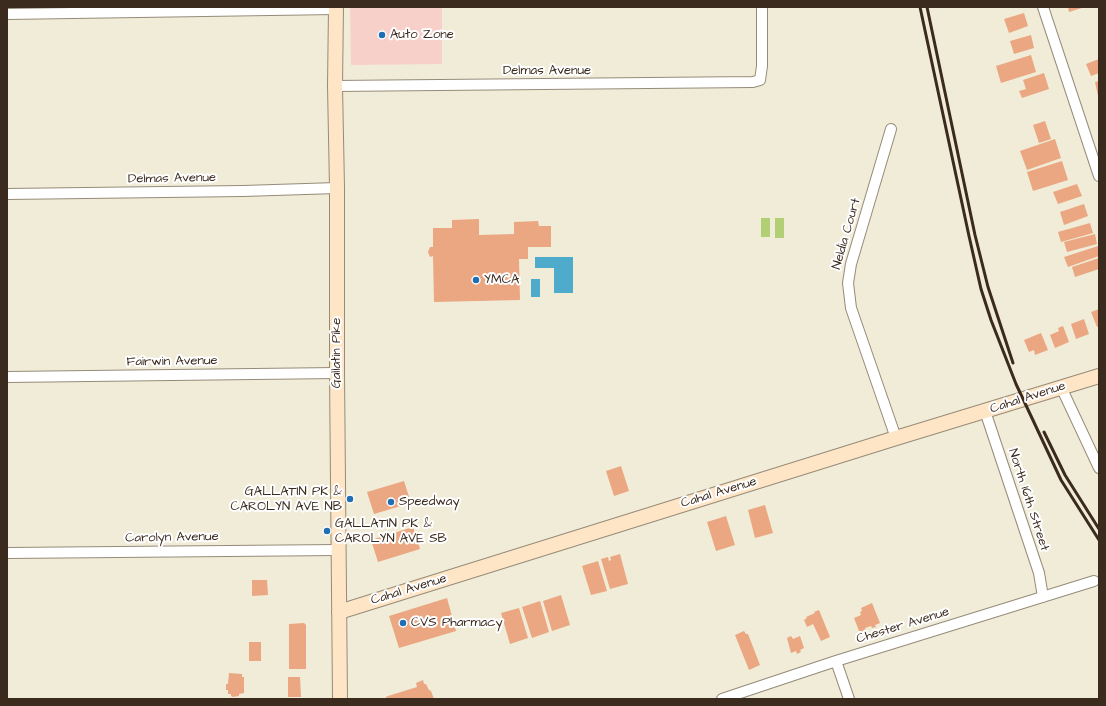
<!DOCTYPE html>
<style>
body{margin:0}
#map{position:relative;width:1106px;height:706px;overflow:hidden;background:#f0ecd7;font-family:"Architects Daughter",sans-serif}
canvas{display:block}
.frame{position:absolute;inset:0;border:8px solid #3b2a1e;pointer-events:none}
</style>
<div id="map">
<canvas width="1106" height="706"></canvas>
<div class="frame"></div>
</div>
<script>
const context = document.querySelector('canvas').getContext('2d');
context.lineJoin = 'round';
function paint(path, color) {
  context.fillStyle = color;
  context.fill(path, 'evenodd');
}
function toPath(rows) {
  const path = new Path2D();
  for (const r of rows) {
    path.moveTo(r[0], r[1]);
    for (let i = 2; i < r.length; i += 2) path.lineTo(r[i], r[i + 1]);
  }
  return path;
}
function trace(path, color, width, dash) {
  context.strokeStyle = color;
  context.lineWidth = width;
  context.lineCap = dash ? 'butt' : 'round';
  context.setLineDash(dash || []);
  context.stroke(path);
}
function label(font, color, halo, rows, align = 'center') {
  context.font = font + ' "Architects Daughter",sans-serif';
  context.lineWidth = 4;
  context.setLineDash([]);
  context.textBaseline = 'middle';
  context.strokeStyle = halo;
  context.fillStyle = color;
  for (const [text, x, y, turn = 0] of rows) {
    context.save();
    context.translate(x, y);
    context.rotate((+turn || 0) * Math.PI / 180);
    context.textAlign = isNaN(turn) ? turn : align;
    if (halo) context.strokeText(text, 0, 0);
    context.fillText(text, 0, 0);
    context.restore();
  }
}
const built = toPath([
 [350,7,442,7,442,64,351,65]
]);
const green = toPath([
 [761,218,770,218,770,237,761,237],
 [775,218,784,218,784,238,775,238]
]);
const water = toPath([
 [535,257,573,257,573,293,554,293,554,268,535,268],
 [531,279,540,279,540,297,531,297]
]);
const building = toPath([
 [1068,7,1085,7,1069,12],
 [1024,13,1028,26,1009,33,1004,19],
 [1031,35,1034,48,1014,54,1010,41],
 [1031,55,1036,72,1001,83,996,66],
 [1099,59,1099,73,1091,76,1086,64],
 [1044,73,1049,89,1022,98,1019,91,1026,89,1023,80],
 [1099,81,1099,96,1098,96,1095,82],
 [1045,121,1051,139,1039,143,1033,125],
 [1055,139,1061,158,1027,170,1020,151],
 [1062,161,1068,180,1033,191,1027,172],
 [1077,184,1082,196,1058,204,1053,192],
 [1084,204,1088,216,1064,225,1060,212],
 [479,219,479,235,514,234,514,222,538,221,539,226,551,226,551,247,528,247,528,259,519,259,520,300,434,302,433,256,430,257,428,252,430,247,433,247,433,228,452,228,452,220],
 [1090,223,1093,233,1061,242,1058,232],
 [1095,234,1097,244,1067,252,1064,242],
 [1098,246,1099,256,1068,267,1064,257],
 [1099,258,1099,269,1075,277,1072,267],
 [1099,309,1099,326,1097,327,1091,312],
 [1084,319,1089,334,1076,339,1071,324],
 [1063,326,1069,342,1055,348,1050,335,1059,331,1058,328],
 [1041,333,1048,350,1035,355,1034,350,1029,352,1024,340],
 [621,466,629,491,614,496,606,471],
 [404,481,411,503,374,514,367,492],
 [765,505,773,533,755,538,748,510],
 [726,516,735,545,716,551,707,522],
 [413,527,420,549,378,562,371,540],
 [620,554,628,584,610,589,601,559,608,557,609,561,611,560,610,557],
 [598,561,607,591,591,595,582,566],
 [252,580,267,580,268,595,252,596],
 [561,595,570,625,552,631,543,601],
 [447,598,456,631,399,648,389,616],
 [540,601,549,632,532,638,522,607],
 [872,603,880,623,875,625,876,627,872,628,871,626,865,628,866,631,861,633,860,631,859,631,854,618,861,615,860,612,862,611,861,608],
 [519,608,528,638,510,644,501,613],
 [819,610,830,637,821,641,813,624,807,627,804,620,807,618,806,617,815,613,814,612],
 [304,623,306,625,306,669,289,669,289,624],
 [744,631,746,634,748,634,760,665,749,670,735,635],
 [791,636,793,639,800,636,804,648,800,650,801,652,797,654,796,651,791,653,787,638],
 [249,642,261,642,261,661,249,661],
 [229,673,242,674,242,677,244,677,244,693,239,694,239,696,233,697,231,696,231,694,228,694,228,690,226,690,226,684,228,684],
 [288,677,300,677,301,697,288,697],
 [423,680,424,684,426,684,429,690,431,691,434,699,386,699,386,697,388,696,417,687,416,683]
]);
const street = toPath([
 [1043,7,1099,176],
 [7,14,336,9],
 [335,86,753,82,760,80,762,66,762,7],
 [891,129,851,264,848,283,851,308,896,438],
 [7,194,243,191,337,188],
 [7,377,337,373],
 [1061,387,1099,468],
 [985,411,1039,573,1043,597],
 [7,553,338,550],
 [836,661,849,699],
 [722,699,836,661,1094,581]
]);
const secondary = toPath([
 [336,7,335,86,337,188,337,373,340,699],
 [339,612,896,438,1099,376]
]);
const rail = toPath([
 [920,7,969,236,981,289,991,320,1016,384,1061,480,1099,540],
 [927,7,975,235,988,287,1013,363],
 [1044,432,1065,475,1099,529]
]);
const markers = [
 [382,35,4,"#1f6fb2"],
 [476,280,4,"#1f6fb2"],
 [350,499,4,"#1f6fb2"],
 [391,502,4,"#1f6fb2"],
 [327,531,4,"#1f6fb2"],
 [403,623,4,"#1f6fb2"]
];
const poiNames = [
 ["Auto Zone",390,35],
 ["YMCA",484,280],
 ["GALLATIN PK &",342,492,"right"],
 ["CAROLYN AVE NB",342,507,"right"],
 ["Speedway",399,502],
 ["GALLATIN PK &",335,524],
 ["CAROLYN AVE SB",335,539],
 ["CVS Pharmacy",411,623]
];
const streetNames = [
 ["Delmas Avenue",547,71],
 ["Delmas Avenue",172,179,-1],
 ["Neldia Court",847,234,-74],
 ["Gallatin Pike",337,353,-90],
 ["Fairwin Avenue",172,362,-1],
 ["Cahal Avenue",1028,398,-18],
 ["Cahal Avenue",719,493,-17],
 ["North 16th Street",1028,500,72],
 ["Carolyn Avenue",172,538,-1],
 ["Cahal Avenue",409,590,-17],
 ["Chester Avenue",903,626,-17]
];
paint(built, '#f7d0ca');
paint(green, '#b3cf75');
paint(water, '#4eabcc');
paint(building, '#eaa782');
trace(street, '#968b7a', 12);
trace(secondary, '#968b7a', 16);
trace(street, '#fff', 10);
trace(secondary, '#fee5c5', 14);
trace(rail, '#3b2a1e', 3);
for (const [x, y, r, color] of markers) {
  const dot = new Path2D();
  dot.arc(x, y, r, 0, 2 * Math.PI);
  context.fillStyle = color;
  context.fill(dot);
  trace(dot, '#fff', 1.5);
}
label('13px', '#3b2a1e', '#fff', poiNames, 'left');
label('13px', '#3b2a1e', '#fff', streetNames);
</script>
